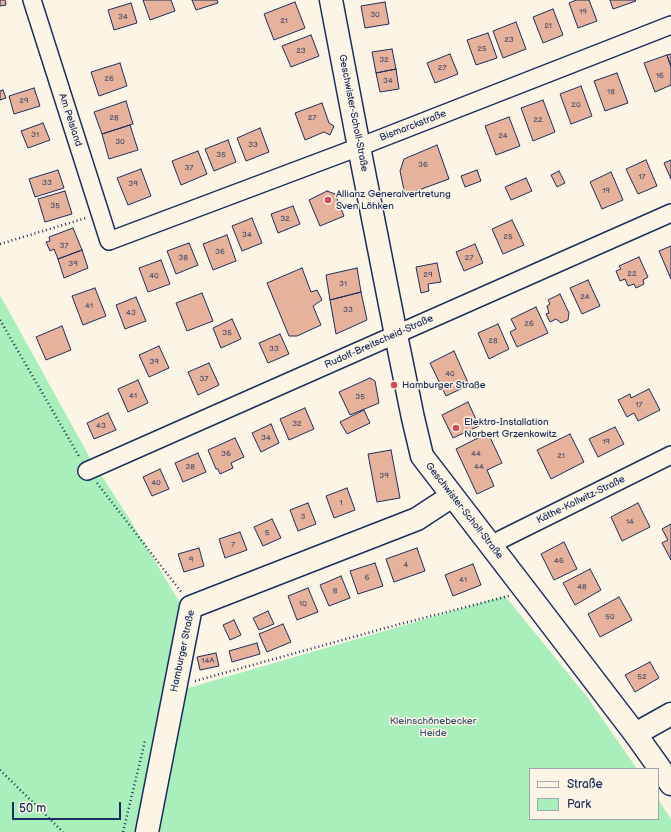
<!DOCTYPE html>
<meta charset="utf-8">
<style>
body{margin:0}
#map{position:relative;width:671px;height:832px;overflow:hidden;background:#fcf5e5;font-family:"Balsamiq Sans",sans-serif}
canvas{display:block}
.legend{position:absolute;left:529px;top:768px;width:130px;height:52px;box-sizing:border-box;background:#fcf5e5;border:1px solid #a2a6af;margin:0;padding:5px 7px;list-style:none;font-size:12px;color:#1b2f5e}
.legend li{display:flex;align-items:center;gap:8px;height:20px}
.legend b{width:20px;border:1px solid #a2a6af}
.scale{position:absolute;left:12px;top:802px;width:109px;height:18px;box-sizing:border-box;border:2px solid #1b2f5e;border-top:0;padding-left:5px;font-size:12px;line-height:14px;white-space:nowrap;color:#1b2f5e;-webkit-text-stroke:3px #fcf5e5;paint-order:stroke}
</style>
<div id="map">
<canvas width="671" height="832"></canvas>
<ul class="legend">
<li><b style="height:5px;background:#fcf5e5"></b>Straße</li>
<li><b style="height:11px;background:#a8efbb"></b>Park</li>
</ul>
<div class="scale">50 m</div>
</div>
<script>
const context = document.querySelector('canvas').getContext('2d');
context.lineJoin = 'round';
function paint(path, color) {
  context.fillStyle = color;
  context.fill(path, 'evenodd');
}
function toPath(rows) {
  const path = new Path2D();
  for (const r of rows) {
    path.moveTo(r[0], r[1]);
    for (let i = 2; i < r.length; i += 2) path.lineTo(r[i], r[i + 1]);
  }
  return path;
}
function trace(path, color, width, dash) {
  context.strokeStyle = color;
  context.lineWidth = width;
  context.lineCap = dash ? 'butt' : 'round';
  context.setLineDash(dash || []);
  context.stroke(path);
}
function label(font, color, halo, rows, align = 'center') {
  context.font = font + ' "Balsamiq Sans",sans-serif';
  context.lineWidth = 3;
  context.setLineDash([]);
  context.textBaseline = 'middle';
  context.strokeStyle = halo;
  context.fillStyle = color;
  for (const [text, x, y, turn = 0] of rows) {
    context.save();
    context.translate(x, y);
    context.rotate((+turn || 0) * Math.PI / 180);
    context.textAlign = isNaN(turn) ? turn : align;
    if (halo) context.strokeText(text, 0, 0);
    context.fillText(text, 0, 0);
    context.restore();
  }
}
const green = toPath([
 [0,295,90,458,129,518,182,606,166,677,188,688,505,596,588,698,637,769,530,769,530,819,658,819,658,799,671,819,671,832,0,832]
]);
const building = toPath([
 [0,0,5,0,6,5,0,6,0,0],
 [143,0,171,0,175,11,150,20,143,0],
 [192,0,217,0,218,3,196,10,192,0],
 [576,0,589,0,597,21,578,28,569,3,576,0],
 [610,0,635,0,636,1,613,9,610,0],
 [295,2,305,28,274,40,264,14,295,2],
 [385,2,389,24,365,28,361,6,385,2],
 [131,3,137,23,114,30,108,10,131,3],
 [553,9,563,35,543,43,533,17,553,9],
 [516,22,526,49,503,58,493,31,516,22],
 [488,33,497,58,476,65,467,40,488,33],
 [311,35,319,56,291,67,282,46,311,35],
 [392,49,396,69,376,73,372,52,392,49],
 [450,54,458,74,435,83,427,63,450,54],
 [671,54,671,67,667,55,671,54],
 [667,55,671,67,671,85,655,92,644,63,667,55],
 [120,63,127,86,99,96,91,72,120,63],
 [396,69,399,89,380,92,376,73,396,69],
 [617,73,628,103,605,111,594,81,617,73],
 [581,86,592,116,571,124,560,94,581,86],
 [34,88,40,106,14,114,9,96,34,88],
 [3,90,6,98,0,100,0,91,3,90],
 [543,100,555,132,533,141,521,108,543,100],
 [126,101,133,124,102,134,94,112,126,101],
 [322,103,329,123,334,126,330,135,324,132,305,140,295,113,322,103],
 [509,117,520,146,496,155,485,126,509,117],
 [43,123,50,140,28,148,21,131,43,123],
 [130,125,138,150,109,159,102,134,130,125],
 [260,128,269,152,246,161,237,138,260,128],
 [228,140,236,162,214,171,205,149,228,140],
 [437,145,449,179,405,195,400,171,404,159,437,145],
 [198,151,207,174,181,185,172,161,198,151],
 [646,160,657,186,638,194,626,169,646,160],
 [671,160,671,179,664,163,671,160],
 [141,169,151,196,128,205,117,178,141,169],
 [58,170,64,188,35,197,29,179,58,170],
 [477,170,481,181,465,187,461,176,477,170],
 [559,171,565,183,557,187,551,175,559,171],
 [611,172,623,200,602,209,590,182,611,172],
 [526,178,532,191,511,200,505,187,526,178],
 [65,191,72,214,45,222,38,199,65,191],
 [327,191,335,194,344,216,320,226,309,200,327,191],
 [293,206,300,224,278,233,271,214,293,206],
 [252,218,262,243,242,251,232,226,252,218],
 [512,220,524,245,503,254,492,229,512,220],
 [73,228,82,250,58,259,54,249,50,251,46,242,50,241,49,237,73,228],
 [227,235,236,261,213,270,203,244,227,235],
 [189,243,198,265,176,274,167,251,189,243],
 [475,244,483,263,464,271,456,252,475,244],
 [671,246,671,279,659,251,671,246],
 [82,250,88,268,64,278,58,259,82,250],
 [639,257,648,277,643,280,644,284,636,288,634,284,628,286,625,279,620,281,616,271,621,269,619,266,639,257],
 [161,260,170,284,148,292,139,268,161,260],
 [437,263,441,282,428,284,429,291,421,293,416,267,437,263],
 [302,268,311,292,317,290,322,300,313,306,321,325,297,336,289,336,267,283,302,268],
 [357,268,361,292,330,300,326,275,357,268],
 [588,280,600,306,582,314,570,288,588,280],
 [95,288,106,316,83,325,72,296,95,288],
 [361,292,367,320,336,334,330,300,361,292],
 [202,293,213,321,187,331,176,303,202,293],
 [560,294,569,313,568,320,561,323,556,319,550,322,546,314,549,313,547,306,550,304,548,300,560,294],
 [136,297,146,321,125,329,116,305,136,297],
 [536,307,548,333,517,347,510,332,516,329,511,319,536,307],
 [232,319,241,339,221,348,213,328,232,319],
 [498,324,509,349,489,359,478,333,498,324],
 [62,326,71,350,46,360,36,337,62,326],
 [280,334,289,354,268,363,259,343,280,334],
 [159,346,169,368,149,377,139,355,159,346],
 [454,351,469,385,446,396,430,363,454,351],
 [209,363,219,385,198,395,188,372,209,363],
 [370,378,375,381,379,403,350,415,339,392,370,378],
 [138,380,148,403,128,412,118,389,138,380],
 [649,389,660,410,638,421,634,413,627,417,618,400,630,394,631,398,649,389],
 [468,402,479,426,453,438,442,415,468,402],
 [305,408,314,429,289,440,280,419,305,408],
 [364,410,370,423,347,434,340,422,364,410],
 [108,413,116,430,94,439,87,423,108,413],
 [271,424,279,443,261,452,252,433,271,424],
 [615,427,624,444,598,457,589,439,615,427],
 [488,433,502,463,487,470,494,486,477,494,456,449,488,433],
 [570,434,584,462,551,479,537,450,570,434],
 [235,438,244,457,231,463,233,468,220,474,218,469,216,469,208,450,235,438],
 [391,450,400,498,377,502,368,454,391,450],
 [198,453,206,472,183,482,175,463,198,453],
 [160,469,169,489,152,496,143,477,160,469],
 [347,488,355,510,334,518,326,496,347,488],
 [308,503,316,524,298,531,290,510,308,503],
 [638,503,650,527,622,541,611,517,638,503],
 [272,519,281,538,263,546,254,527,272,519],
 [671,524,671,560,662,543,668,540,662,529,671,524],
 [240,532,247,550,225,558,219,539,240,532],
 [564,542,577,569,554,580,541,554,564,542],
 [199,548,204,566,184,572,178,554,199,548],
 [417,548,425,571,394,582,386,559,417,548],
 [375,563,383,586,358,594,350,571,375,563],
 [473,564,481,585,453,596,445,575,473,564],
 [590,569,601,590,575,605,563,583,590,569],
 [341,576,350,598,329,606,320,585,341,576],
 [308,588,318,612,297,620,288,596,308,588],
 [619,597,632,620,600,637,588,614,619,597],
 [268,611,274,624,259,630,253,618,268,611],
 [234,620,241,635,230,640,223,625,234,620],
 [283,624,291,642,267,652,259,634,283,624],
 [257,643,260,654,232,662,229,651,257,643],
 [216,653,219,666,200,670,197,657,216,653],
 [650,662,659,678,635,692,625,675,650,662]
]);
const path = toPath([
 [0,244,86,218],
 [0,320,80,458],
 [97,483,182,593],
 [195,681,400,624,509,596],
 [0,770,63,832],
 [123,832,145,741]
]);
const street = toPath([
 [32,0,109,241,359,147,671,25],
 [87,471,671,213],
 [491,546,502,539,671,455]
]);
const secondary = toPath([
 [331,0,359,147,396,335,413,418,422,456,535,603,636,735,671,784],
 [636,735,646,728,671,714],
 [147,832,191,607,417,519,452,496]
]);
const markers = [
 [328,200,4,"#d1495b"],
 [394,385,4,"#d1495b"],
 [456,428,4,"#d1495b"]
];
const numberNames = [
 ["19",583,12],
 ["30",375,15],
 ["34",123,17],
 ["21",284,21],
 ["21",548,26],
 ["23",509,40],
 ["25",482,49],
 ["23",301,51],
 ["32",384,60],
 ["27",442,68],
 ["16",660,76],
 ["26",109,79],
 ["34",388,81],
 ["18",611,92],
 ["29",24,101],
 ["20",576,105],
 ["28",114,118],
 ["27",312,118],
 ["22",538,120],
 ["31",35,135],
 ["24",503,136],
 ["30",120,142],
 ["33",253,145],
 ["35",221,155],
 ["36",423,165],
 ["37",189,168],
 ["17",642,177],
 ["33",47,183],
 ["39",133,184],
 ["19",606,191],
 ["35",55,206],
 ["32",285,219],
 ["34",247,235],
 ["25",508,237],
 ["37",64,246],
 ["36",220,252],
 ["38",183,258],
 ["27",469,258],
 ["39",73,264],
 ["22",632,274],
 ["29",428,275],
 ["40",154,276],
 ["31",343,284],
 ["24",585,297],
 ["41",89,306],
 ["33",348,310],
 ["43",131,313],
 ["26",529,324],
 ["35",227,333],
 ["28",493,341],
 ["33",274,349],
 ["39",154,362],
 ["40",450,374],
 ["37",204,379],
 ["41",133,396],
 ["35",360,397],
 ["17",639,405],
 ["32",297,424],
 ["43",101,426],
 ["34",266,438],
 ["19",606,442],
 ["36",226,454],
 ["44",476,454],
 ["21",561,456],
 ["38",190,467],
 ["44",479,467],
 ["39",384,476],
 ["40",156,483],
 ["1",341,503],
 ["3",303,517],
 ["14",630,522],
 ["5",267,533],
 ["7",233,545],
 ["9",191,560],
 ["46",559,561],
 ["4",406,565],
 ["6",367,578],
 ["41",463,580],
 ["48",582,587],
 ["8",335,591],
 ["10",303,604],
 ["50",610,617],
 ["14A",208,661],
 ["52",642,677]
];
const streetNames = [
 ["Geschwister-Scholl-Straße",353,113,79],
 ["Am Pelsland",70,120,72],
 ["Bismarckstraße",413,126,-21],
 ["Rudolf-Breitscheid-Straße",379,342,-24],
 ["Käthe-Kollwitz-Straße",581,500,-26],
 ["Geschwister-Scholl-Straße",464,511,52],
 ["Hamburger Straße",183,651,-78]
];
const poiNames = [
 ["Allianz Generalvertretung",336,194],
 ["Sven Löhken",336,206],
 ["Hamburger Straße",402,385],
 ["Elektro-Installation",464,422],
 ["Norbert Grzenkowitz",464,434]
];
const parkNames = [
 ["Kleinschönebecker",433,721],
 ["Heide",433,733]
];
paint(green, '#a8efbb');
paint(building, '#e7b29b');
trace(building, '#1b2f5e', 1);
trace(street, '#1b2f5e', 20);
trace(secondary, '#1b2f5e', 25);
trace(path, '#1b2f5e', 2.5, [1, 3]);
trace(street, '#fcf5e5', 17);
trace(secondary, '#fcf5e5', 22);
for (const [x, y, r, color] of markers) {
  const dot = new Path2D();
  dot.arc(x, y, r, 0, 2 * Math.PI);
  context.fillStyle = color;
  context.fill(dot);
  trace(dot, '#fcf5e5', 1.5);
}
label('8px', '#4e506d', null, numberNames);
label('10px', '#1b2f5e', '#fcf5e5', streetNames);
label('10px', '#1b2f5e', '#fcf5e5', poiNames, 'left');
label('10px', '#375571', '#fcf5e5', parkNames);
</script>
